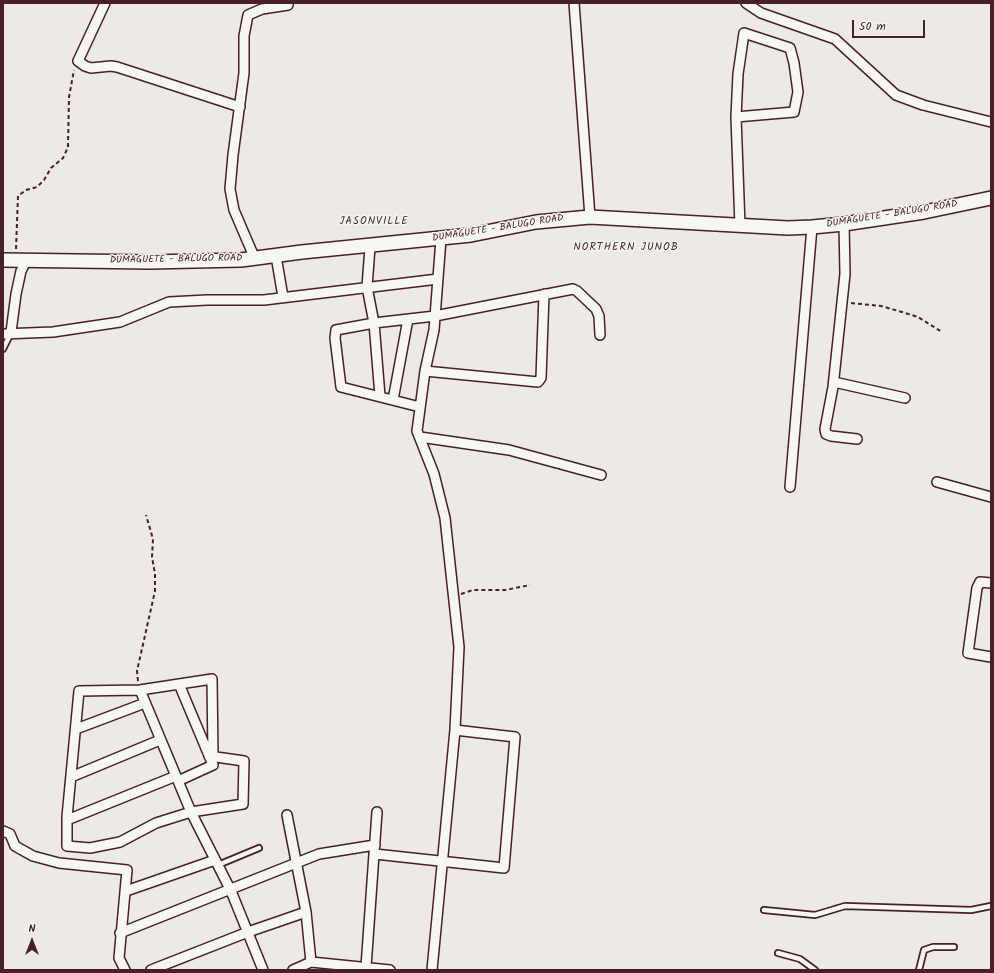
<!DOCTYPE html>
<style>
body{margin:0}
#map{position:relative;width:994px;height:973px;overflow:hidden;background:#ece9e6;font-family:Kalam,sans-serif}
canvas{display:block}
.frame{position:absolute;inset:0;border:4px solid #4a1f2b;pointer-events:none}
.north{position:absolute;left:12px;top:921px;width:40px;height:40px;-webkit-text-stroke:3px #f6f6f2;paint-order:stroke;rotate:0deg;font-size:11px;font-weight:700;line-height:16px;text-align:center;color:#4a1f2b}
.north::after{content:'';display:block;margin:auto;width:14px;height:18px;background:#4a1f2b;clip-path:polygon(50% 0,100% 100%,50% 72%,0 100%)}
.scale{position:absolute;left:852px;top:20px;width:73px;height:18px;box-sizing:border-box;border:2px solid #4a1f2b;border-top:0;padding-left:5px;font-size:12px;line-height:14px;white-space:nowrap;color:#4a1f2b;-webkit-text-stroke:3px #f6f6f2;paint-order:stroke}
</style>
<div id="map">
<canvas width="994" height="973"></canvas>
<div class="frame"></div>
<div class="north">N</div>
<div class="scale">50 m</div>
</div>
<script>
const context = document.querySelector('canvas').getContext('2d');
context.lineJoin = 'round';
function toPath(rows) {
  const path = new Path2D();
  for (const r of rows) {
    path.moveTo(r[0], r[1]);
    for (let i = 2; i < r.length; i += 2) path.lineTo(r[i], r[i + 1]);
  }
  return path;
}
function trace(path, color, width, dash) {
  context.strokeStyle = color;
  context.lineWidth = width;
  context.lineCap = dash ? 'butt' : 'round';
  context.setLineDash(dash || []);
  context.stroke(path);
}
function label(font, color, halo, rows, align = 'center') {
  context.font = font + ' Kalam,sans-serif';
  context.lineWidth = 3;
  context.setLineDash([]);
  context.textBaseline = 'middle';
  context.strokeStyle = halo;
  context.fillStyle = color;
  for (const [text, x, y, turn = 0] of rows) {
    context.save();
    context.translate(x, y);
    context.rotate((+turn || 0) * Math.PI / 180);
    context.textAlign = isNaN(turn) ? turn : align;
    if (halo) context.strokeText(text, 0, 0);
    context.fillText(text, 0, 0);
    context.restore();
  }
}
const path = toPath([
 [16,249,18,196,26,190,37,187,44,180,51,168,63,158,68,147,69,97,74,70],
 [851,303,881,306,902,312,918,317,942,332],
 [461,594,473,590,505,590,530,585],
 [138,681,137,671,155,591,155,574,152,557,153,539,146,515]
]);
const lane = toPath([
 [3,349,11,333],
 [218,865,259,848],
 [764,910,815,915,845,906,971,910,991,906],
 [778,953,800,959,815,970],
 [919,970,924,950,933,947,954,947]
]);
const street = toPath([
 [105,3,78,61,85,66,91,68,111,66,117,67,240,107],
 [574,3,590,217],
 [746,3,761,13,835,39,896,95,923,105,991,122],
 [736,117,794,112,798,92,794,63,790,48,744,33,738,74,736,117,740,226],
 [844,224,845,274,833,387,825,429,826,434,831,436,857,439],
 [370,247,367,287,374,323,380,396],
 [276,256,283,297],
 [255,259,234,210,230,189,233,155,244,73,244,36,248,15,262,9,288,5],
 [11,332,16,294,21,271,26,261],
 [3,334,53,332,120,322,169,302,207,300,264,300,438,279],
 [425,371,538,382,541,378,544,294],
 [834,382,905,398],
 [393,400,408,319],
 [420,407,341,387,335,338,336,330,374,323,435,316,573,289,577,291,596,309,599,316,600,335],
 [420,437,509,450,601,475],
 [937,482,991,497],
 [790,487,812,227],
 [991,583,980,582,977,588,968,653,991,657],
 [140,690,191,812,231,891,263,970],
 [76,729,145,703],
 [209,756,244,761,243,804,191,812,156,823,120,842,90,848,67,846,67,817,79,691,140,690,212,679,213,756],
 [71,777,160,740],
 [178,781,213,765,179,684],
 [287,815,306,912,311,962],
 [67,820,176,776],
 [3,831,10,834,15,846,33,856,59,863,127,870,119,958,125,970],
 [375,854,504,868,515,737,455,730],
 [126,891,215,860],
 [120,933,319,854,375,845],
 [366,967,377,812],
 [151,970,248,932,306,912],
 [293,970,311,962,390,970],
 [432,970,455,730,459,647,445,518,434,474,417,431,425,371,434,330,441,239]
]);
const secondary = toPath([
 [3,260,150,262,241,260,302,252,471,235,536,222,590,217,788,228,812,227,844,224,924,212,991,198]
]);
const streetNames = [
 ["DUMAGUETE - BALUGO ROAD",892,215,-9],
 ["DUMAGUETE - BALUGO ROAD",498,229,-9],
 ["DUMAGUETE - BALUGO ROAD",176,260,-1]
];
const neighbourhoodNames = [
 ["JASONVILLE",374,222],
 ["NORTHERN JUNOB",626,248]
];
trace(lane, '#4a1f2b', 8);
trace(street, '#4a1f2b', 12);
trace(secondary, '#4a1f2b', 16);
trace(path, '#4a1f2b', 2, [4, 3]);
trace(lane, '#f6f6f2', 4.5);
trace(street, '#f6f6f2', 9);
trace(secondary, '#f6f6f2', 13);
label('10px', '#4a1f2b', '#f6f6f2', streetNames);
context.letterSpacing = '1px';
label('11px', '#4a1f2b', '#f6f6f2', neighbourhoodNames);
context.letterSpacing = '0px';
</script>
